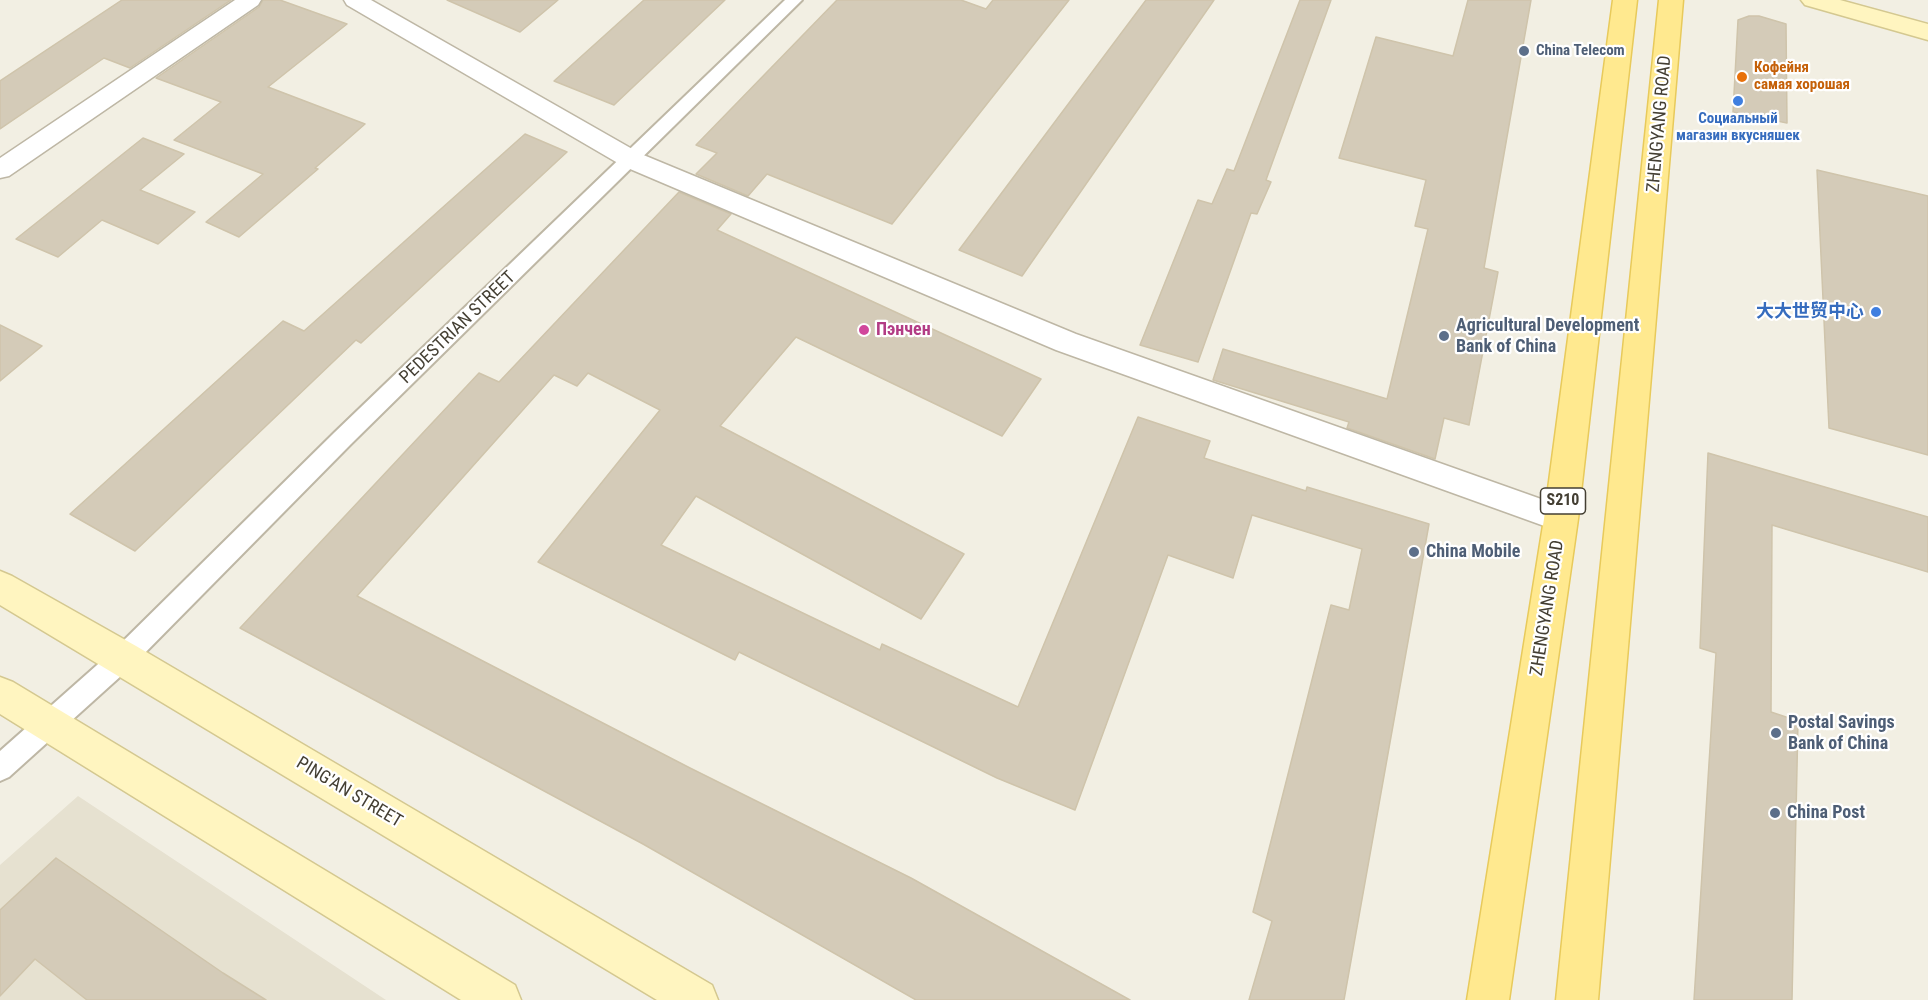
<!DOCTYPE html>
<meta charset="utf-8">
<style>
body{margin:0}
canvas{display:block;background:#f2efe3}
</style>
<canvas width="1928" height="1000"></canvas>
<script>
const context = document.querySelector('canvas').getContext('2d');
context.lineJoin = 'round';
function paint(path, color) {
  context.fillStyle = color;
  context.fill(path, 'evenodd');
}
function toPath(rows) {
  const path = new Path2D();
  for (const r of rows) {
    path.moveTo(r[0], r[1]);
    for (let i = 2; i < r.length; i += 2) path.lineTo(r[i], r[i + 1]);
  }
  return path;
}
function trace(path, color, width, dash) {
  context.strokeStyle = color;
  context.lineWidth = width;
  context.lineCap = dash ? 'butt' : 'round';
  context.setLineDash(dash || []);
  context.stroke(path);
}
function label(font, color, halo, rows, align = 'center') {
  context.font = font + ' "Roboto Condensed","Noto Sans SC",sans-serif';
  context.lineWidth = 4.5;
  context.setLineDash([]);
  context.textBaseline = 'middle';
  context.strokeStyle = halo;
  context.fillStyle = color;
  for (const [text, x, y, turn = 0] of rows) {
    context.save();
    context.translate(x, y);
    context.rotate((+turn || 0) * Math.PI / 180);
    context.textAlign = isNaN(turn) ? turn : align;
    if (halo) context.strokeText(text, 0, 0);
    context.fillText(text, 0, 0);
    context.restore();
  }
}
const residential = toPath([
 [78,796,386,1000,0,1000,0,865]
]);
const building = toPath([
 [122,0,231,0,130,68,104,58,0,129,0,81,122,0],
 [263,0,280,0,347,24,268,87,365,124,315,168,318,169,239,237,206,222,263,174,174,140,221,102,156,78,259,7,263,0],
 [447,0,558,0,520,32,447,0],
 [644,0,725,0,614,105,554,81,644,0],
 [837,0,961,0,986,9,993,0,1069,0,892,224,767,174,748,196,696,174,717,153,696,145,837,0],
 [1146,0,1214,0,1022,276,959,250,1146,0],
 [1300,0,1331,0,1266,180,1271,182,1257,214,1251,213,1198,362,1140,345,1198,200,1212,204,1227,169,1234,171,1300,0],
 [1468,0,1531,0,1484,268,1498,272,1469,425,1444,418,1435,459,1347,428,1349,422,1213,380,1223,349,1387,399,1428,229,1415,226,1426,180,1339,158,1376,37,1453,56,1468,0],
 [1749,16,1759,16,1786,24,1787,123,1733,112,1738,20,1749,16],
 [525,134,567,152,361,343,356,340,135,551,70,514,283,321,304,331,525,134],
 [143,138,184,154,140,190,195,212,158,244,102,220,58,257,16,239,143,138],
 [1817,170,1928,196,1928,455,1829,428,1817,170],
 [679,192,731,214,717,230,1041,379,1002,436,796,337,720,426,964,554,921,619,696,496,661,545,880,650,882,644,1018,707,1138,417,1210,441,1204,458,1306,491,1307,487,1429,524,1344,1000,1249,1000,1272,921,1253,912,1331,605,1349,610,1362,549,1252,515,1233,578,1168,555,1075,810,997,778,739,652,735,660,538,562,660,410,588,373,577,386,554,375,357,596,690,768,911,878,1130,1000,916,1000,643,844,240,628,479,373,499,382,679,192],
 [0,325,42,346,0,381,0,325],
 [1708,453,1928,517,1928,572,1772,525,1771,712,1798,721,1792,1000,1694,1000,1716,653,1700,648,1708,453],
 [56,858,223,973,266,1000,87,1000,35,959,0,996,0,910,56,858]
]);
const pedestrian = toPath([
 [785,0,802,0,351,444,132,666,9,777,0,781,0,751,114,650,335,432,785,0]
]);
const minor = toPath([
 [235,0,261,0,258,5,9,176,0,178,0,158,235,0],
 [344,0,371,0,641,154,1076,334,1572,510,1576,519,1572,528,1561,532,1056,350,623,166,347,5,344,0]
]);
const secondary = toPath([
 [1801,0,1840,0,1928,24,1928,40,1805,5,1801,0],
 [0,571,12,576,136,646,712,985,718,1000,657,1000,0,605,0,571],
 [0,677,13,682,515,985,521,1000,461,1000,0,714,0,677]
]);
const primary = toPath([
 [1613,0,1637,0,1578,519,1509,1000,1467,1000,1544,519,1613,0],
 [1659,0,1683,0,1598,1000,1556,1000,1659,0]
]);
const markers = [
 [1524,51,6,"#5c6f8a"],
 [1742,77,6,"#e8710a"],
 [1738,101,6,"#3f7fe0"],
 [1876,312,6,"#3f7fe0"],
 [864,330,6,"#d1479c"],
 [1444,336,6,"#5c6f8a"],
 [1414,552,6,"#5c6f8a"],
 [1776,733,6,"#5c6f8a"],
 [1775,813,6,"#5c6f8a"]
];
const farServicenames = [
 ["China Telecom",1536,51]
];
const farFoodnames = [
 ["Кофейня",1754,68],
 ["самая хорошая",1754,85]
];
const farShopnames = [
 ["Социальный",1738,119],
 ["магазин вкусняшек",1738,136]
];
const shields = [
 [1563,501,45]
];
const shieldNames = [
 ["S210",1563,501]
];
const streetNames = [
 ["ZHENGYANG ROAD",1660,124,-85],
 ["PEDESTRIAN STREET",458,328,-44],
 ["ZHENGYANG ROAD",1548,608,-81],
 ["PING'AN STREET",349,793,31]
];
const shopNames = [
 ["大大世贸中心",1864,312]
];
const serviceNames = [
 ["Agricultural Development",1456,326],
 ["Bank of China",1456,347],
 ["China Mobile",1426,552],
 ["Postal Savings",1788,723],
 ["Bank of China",1788,744],
 ["China Post",1787,813]
];
const hotelNames = [
 ["Пэнчен",876,330]
];
paint(residential, '#e6e1d0');
paint(building, '#d4cbb8');
trace(building, '#cfc4ab', 1.5);
trace(pedestrian, '#beb7a5', 4);
trace(minor, '#beb7a5', 3);
trace(secondary, '#d4c890', 3);
trace(primary, '#e8ca5b', 3);
paint(pedestrian, '#fff');
paint(minor, '#fff');
paint(secondary, '#fff5c0');
paint(primary, '#ffe98f');
for (const [x, y, r, color] of markers) {
  const dot = new Path2D();
  dot.arc(x, y, r, 0, 2 * Math.PI);
  context.fillStyle = color;
  context.fill(dot);
  trace(dot, '#fff', 2);
}
label('bold 15px', '#4e5e75', '#fff', farServicenames, 'left');
label('bold 15px', '#c56008', '#fff', farFoodnames, 'left');
label('bold 15px', '#366cbe', '#fff', farShopnames);
for (const [x, y, w] of shields) {
  const box = new Path2D();
  box.roundRect(x - w / 2, y - 13, w, 26, 4.5);
  context.fillStyle = '#fff';
  context.fill(box);
  trace(box, '#443f33', 1.5);
}
label('bold 16px', '#443f33', null, shieldNames);
label('18px', '#443f33', '#fff', streetNames);
label('bold 18px', '#366cbe', '#fff', shopNames, 'right');
label('bold 18px', '#4e5e75', '#fff', serviceNames, 'left');
label('bold 18px', '#b23c85', '#fff', hotelNames, 'left');
</script>
